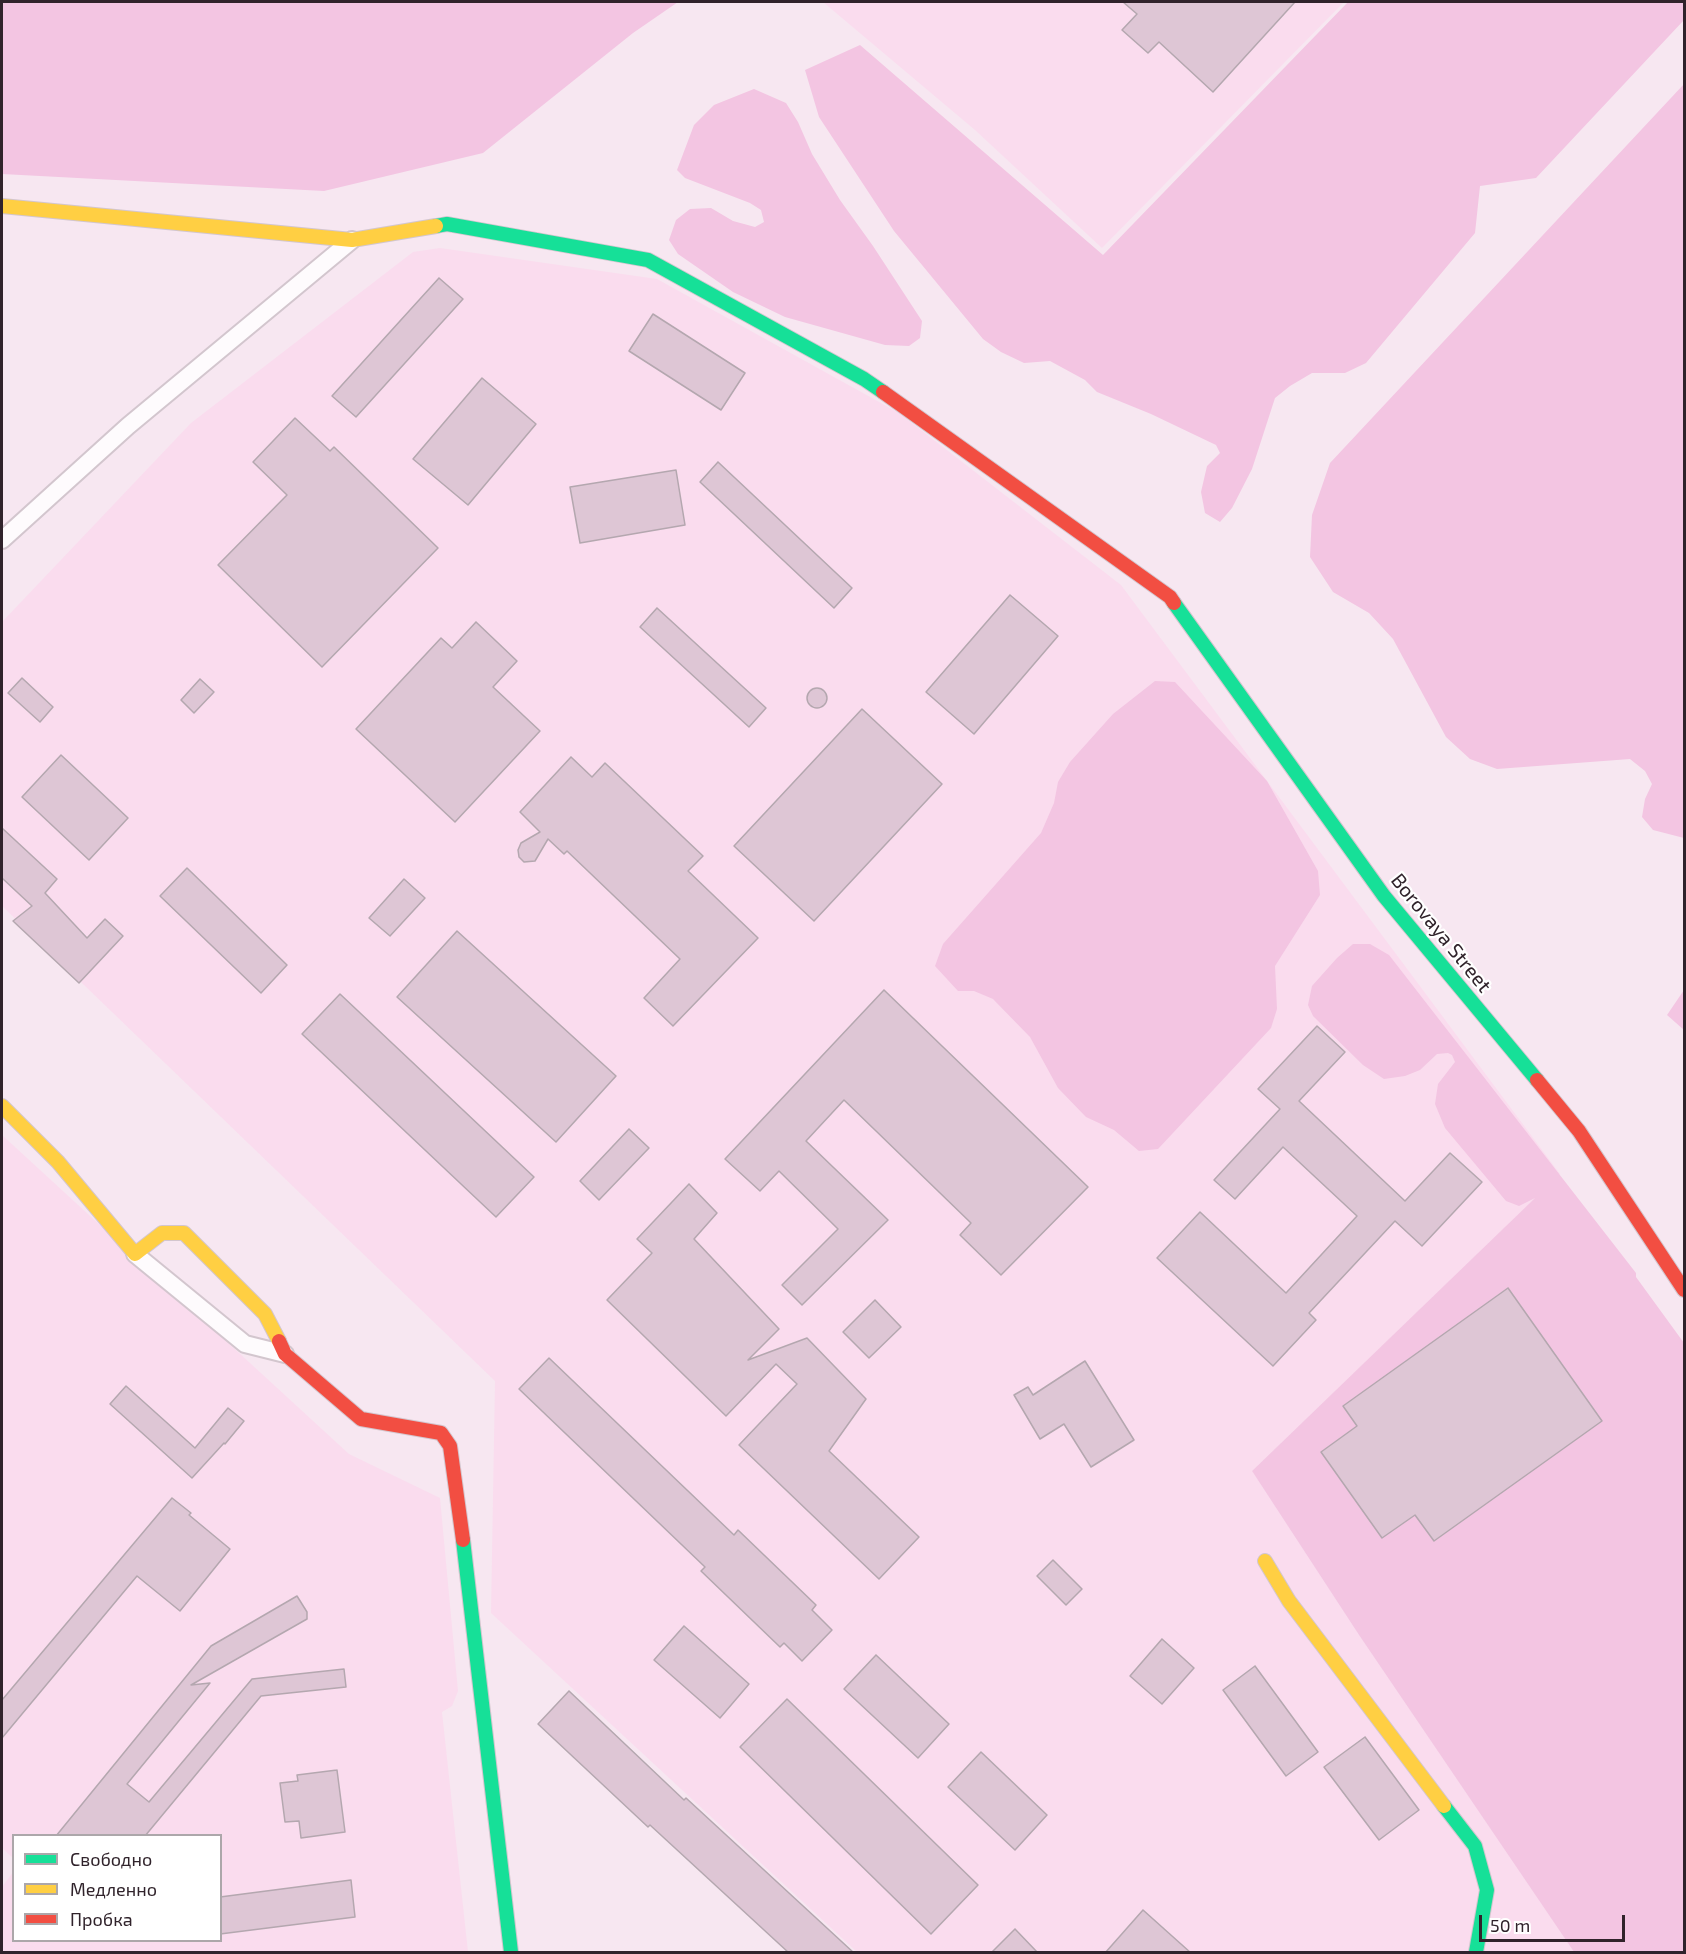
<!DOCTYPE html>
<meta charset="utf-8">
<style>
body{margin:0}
#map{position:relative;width:1686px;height:1954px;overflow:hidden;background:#f7e7f1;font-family:"Exo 2",sans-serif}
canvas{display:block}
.frame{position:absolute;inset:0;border:3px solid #30232b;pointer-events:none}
.legend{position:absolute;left:12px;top:1834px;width:210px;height:108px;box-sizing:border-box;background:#fff;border:2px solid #aca7aa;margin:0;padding:8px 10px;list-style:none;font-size:18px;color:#30232b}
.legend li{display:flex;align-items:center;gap:12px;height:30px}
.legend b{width:30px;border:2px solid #aca7aa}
.scale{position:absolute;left:1479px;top:1915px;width:146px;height:27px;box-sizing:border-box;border:3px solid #30232b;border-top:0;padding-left:8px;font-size:18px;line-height:21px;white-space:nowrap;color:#30232b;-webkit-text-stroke:4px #fff;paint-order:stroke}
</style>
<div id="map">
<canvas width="1686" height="1954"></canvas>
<div class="frame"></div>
<ul class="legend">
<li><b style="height:8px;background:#16e098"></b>Свободно</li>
<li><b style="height:8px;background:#ffcf43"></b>Медленно</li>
<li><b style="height:8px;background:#f24e42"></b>Пробка</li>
</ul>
<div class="scale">50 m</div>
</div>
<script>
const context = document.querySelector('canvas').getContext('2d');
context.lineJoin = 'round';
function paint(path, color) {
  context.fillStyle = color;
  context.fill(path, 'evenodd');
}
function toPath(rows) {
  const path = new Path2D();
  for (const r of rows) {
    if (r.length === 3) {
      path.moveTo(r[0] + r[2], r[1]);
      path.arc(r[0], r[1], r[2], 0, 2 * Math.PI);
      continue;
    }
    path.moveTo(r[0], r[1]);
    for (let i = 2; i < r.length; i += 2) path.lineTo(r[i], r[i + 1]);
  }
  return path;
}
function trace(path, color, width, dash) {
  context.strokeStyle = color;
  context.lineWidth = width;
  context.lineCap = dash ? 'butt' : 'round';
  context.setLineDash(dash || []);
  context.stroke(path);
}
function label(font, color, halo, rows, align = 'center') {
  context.font = font + ' "Exo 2",sans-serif';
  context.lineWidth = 4.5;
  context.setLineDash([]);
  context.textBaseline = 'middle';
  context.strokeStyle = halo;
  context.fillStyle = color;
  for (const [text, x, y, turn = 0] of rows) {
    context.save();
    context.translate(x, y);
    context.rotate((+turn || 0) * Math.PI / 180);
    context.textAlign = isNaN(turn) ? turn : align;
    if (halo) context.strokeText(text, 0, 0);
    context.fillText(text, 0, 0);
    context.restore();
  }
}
const built = toPath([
 [823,2,1344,2,1102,248,975,130],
 [440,248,657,279,899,413,1121,585,1560,1174,1252,1471,1359,1635,1574,1952,857,1952,491,1613,495,1381,2,906,2,622,191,423,413,252],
 [2,1135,349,1454,440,1498,458,1691,452,1706,442,1712,468,1952,2,1952,2,1887,13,1872,14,1940,220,1940,220,1836,14,1836,13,1858,2,1848]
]);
const green = toPath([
 [2,2,678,2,633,33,483,153,324,191,2,174],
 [1348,2,1684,2,1684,20,1536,178,1480,186,1475,233,1366,363,1345,373,1312,373,1290,386,1275,398,1252,469,1232,508,1220,522,1205,513,1201,492,1207,466,1220,453,1216,445,1151,414,1097,392,1085,380,1050,361,1024,363,1001,352,983,339,894,231,819,117,805,70,860,45,1103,255],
 [1684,84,1684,838,1653,830,1642,817,1645,799,1652,784,1645,771,1630,759,1497,769,1470,759,1446,737,1393,639,1369,613,1333,592,1310,557,1312,515,1330,463],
 [754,89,786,103,798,122,812,154,840,200,873,246,922,321,920,338,909,346,885,345,785,317,733,292,678,254,669,240,676,220,690,209,711,208,733,221,755,227,764,222,761,210,750,203,685,178,677,170,694,125,714,105],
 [1155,681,1175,682,1267,781,1318,871,1320,895,1275,966,1277,1009,1271,1028,1158,1149,1139,1151,1114,1130,1086,1117,1058,1088,1030,1037,993,999,974,991,958,991,935,966,943,944,1041,833,1054,803,1058,782,1070,762,1113,714],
 [1353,944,1370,944,1389,955,1636,1273,1636,1277,1684,1343,1684,1952,1574,1952,1359,1635,1252,1471,1535,1198,1519,1206,1506,1201,1445,1128,1435,1104,1438,1084,1455,1062,1452,1055,1448,1053,1437,1054,1420,1070,1405,1076,1384,1079,1363,1065,1313,1016,1308,1005,1312,986,1337,958],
 [1684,990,1684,1030,1667,1015]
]);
const building = toPath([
 [1123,2,1295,2,1213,92,1159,42,1148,53,1122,30,1137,14,1123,2],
 [439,278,463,299,356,417,332,396,439,278],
 [653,314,745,373,721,410,629,351,653,314],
 [482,378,536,424,468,505,413,459,482,378],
 [295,418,330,451,334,447,438,548,322,667,218,565,287,495,253,462,295,418],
 [718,462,852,588,834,608,700,482,718,462],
 [676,470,685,525,580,543,570,487,676,470],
 [1010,595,1058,636,974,734,926,692,1010,595],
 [657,608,766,708,749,727,640,627,657,608],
 [476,622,517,661,493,687,540,731,455,822,356,729,441,638,452,648,476,622],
 [22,678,53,707,40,722,8,693,22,678],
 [200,679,214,692,194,713,181,700,200,679],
 [817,698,10],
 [862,709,942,784,814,921,734,846,862,709],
 [61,755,128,818,89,860,22,797,61,755],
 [571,757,592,777,605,763,703,856,688,871,758,938,673,1026,644,998,680,959,567,851,564,854,548,839,535,861,524,862,519,857,518,850,521,843,540,832,520,812,571,757],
 [2,828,57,879,45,893,87,938,105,919,123,936,79,983,13,921,32,906,2,878,2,828],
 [187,868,287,965,261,993,160,896,187,868],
 [404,879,425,898,390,936,369,918,404,879],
 [457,931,616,1076,556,1142,397,997,457,931],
 [884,990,1088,1187,1001,1275,960,1235,971,1223,844,1100,806,1141,888,1220,802,1305,782,1285,838,1229,779,1171,760,1191,725,1159,884,990],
 [340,994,534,1177,496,1217,302,1034,340,994],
 [1317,1026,1345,1052,1299,1101,1405,1201,1450,1153,1482,1182,1422,1246,1395,1221,1309,1313,1316,1320,1273,1366,1157,1258,1200,1212,1286,1293,1357,1216,1283,1147,1235,1199,1214,1180,1280,1109,1258,1089,1317,1026],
 [629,1129,649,1148,599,1200,580,1181,629,1129],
 [689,1184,717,1213,694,1239,779,1329,748,1360,807,1338,866,1399,829,1451,919,1537,879,1579,739,1445,797,1384,776,1364,726,1416,607,1300,652,1253,637,1239,689,1184],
 [1508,1288,1602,1421,1434,1541,1415,1515,1382,1538,1321,1452,1357,1426,1343,1406,1508,1288],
 [875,1300,901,1327,869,1358,843,1332,875,1300],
 [549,1358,734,1535,738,1530,816,1605,812,1610,832,1630,802,1661,784,1643,780,1647,701,1571,705,1567,519,1389,549,1358],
 [1085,1361,1134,1440,1091,1467,1064,1424,1040,1439,1014,1395,1028,1387,1033,1395,1085,1361],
 [126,1386,195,1448,228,1408,244,1421,225,1444,224,1443,192,1478,110,1404,126,1386],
 [172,1498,191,1513,189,1515,230,1549,180,1611,137,1576,2,1738,2,1700,172,1498],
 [1053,1560,1082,1589,1066,1605,1037,1576,1053,1560],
 [297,1596,307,1612,307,1619,191,1685,210,1683,127,1784,149,1802,252,1679,344,1669,346,1687,261,1696,145,1836,56,1836,211,1646,297,1596],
 [684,1626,749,1684,720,1718,654,1660,684,1626],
 [1162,1639,1194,1668,1162,1704,1130,1676,1162,1639],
 [876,1655,949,1724,918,1758,844,1689,876,1655],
 [1255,1666,1318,1752,1286,1776,1223,1690,1255,1666],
 [569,1691,684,1800,686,1798,854,1953,789,1953,650,1825,648,1827,538,1724,569,1691],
 [787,1699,978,1885,931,1934,740,1747,787,1699],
 [1365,1737,1419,1810,1379,1840,1324,1767,1365,1737],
 [981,1752,1047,1815,1015,1850,948,1787,981,1752],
 [337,1770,345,1832,301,1838,299,1821,285,1822,280,1783,298,1781,297,1775,337,1770],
 [351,1880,355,1917,220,1934,220,1897,351,1880],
 [1143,1910,1191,1953,1105,1953,1143,1910],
 [1015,1929,1038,1953,991,1953,1015,1929]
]);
const street = toPath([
 [2,540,128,426,352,240],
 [135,1254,245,1344,285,1354]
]);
const fast = toPath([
 [436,226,447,224,648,260,864,379,883,392],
 [1174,603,1384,896,1537,1080],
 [463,1540,511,1952],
 [1444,1806,1475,1846,1487,1890,1476,1952]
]);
const slow = toPath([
 [2,206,352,240,436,226],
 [2,1106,58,1162,135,1254,162,1233,184,1233,265,1314,279,1341],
 [1265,1561,1289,1601,1444,1806]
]);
const jam = toPath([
 [883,392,1170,597,1174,603],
 [1537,1080,1579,1131,1684,1290],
 [279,1341,285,1354,361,1419,441,1433,450,1446,463,1540]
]);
const streetNames = [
 ["Borovaya Street",1441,933,51]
];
paint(built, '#fadcee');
paint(green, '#f3c5e2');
paint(building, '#dec6d5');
trace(building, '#b4a7af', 1.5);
trace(street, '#d3c6ce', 20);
trace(fast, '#d3c6ce', 16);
trace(slow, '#d3c6ce', 16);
trace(jam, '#d3c6ce', 16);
trace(street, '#fefbfd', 16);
trace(fast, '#16e098', 14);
trace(slow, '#ffcf43', 14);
trace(jam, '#f24e42', 14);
label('20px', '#30232b', '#fff', streetNames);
</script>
